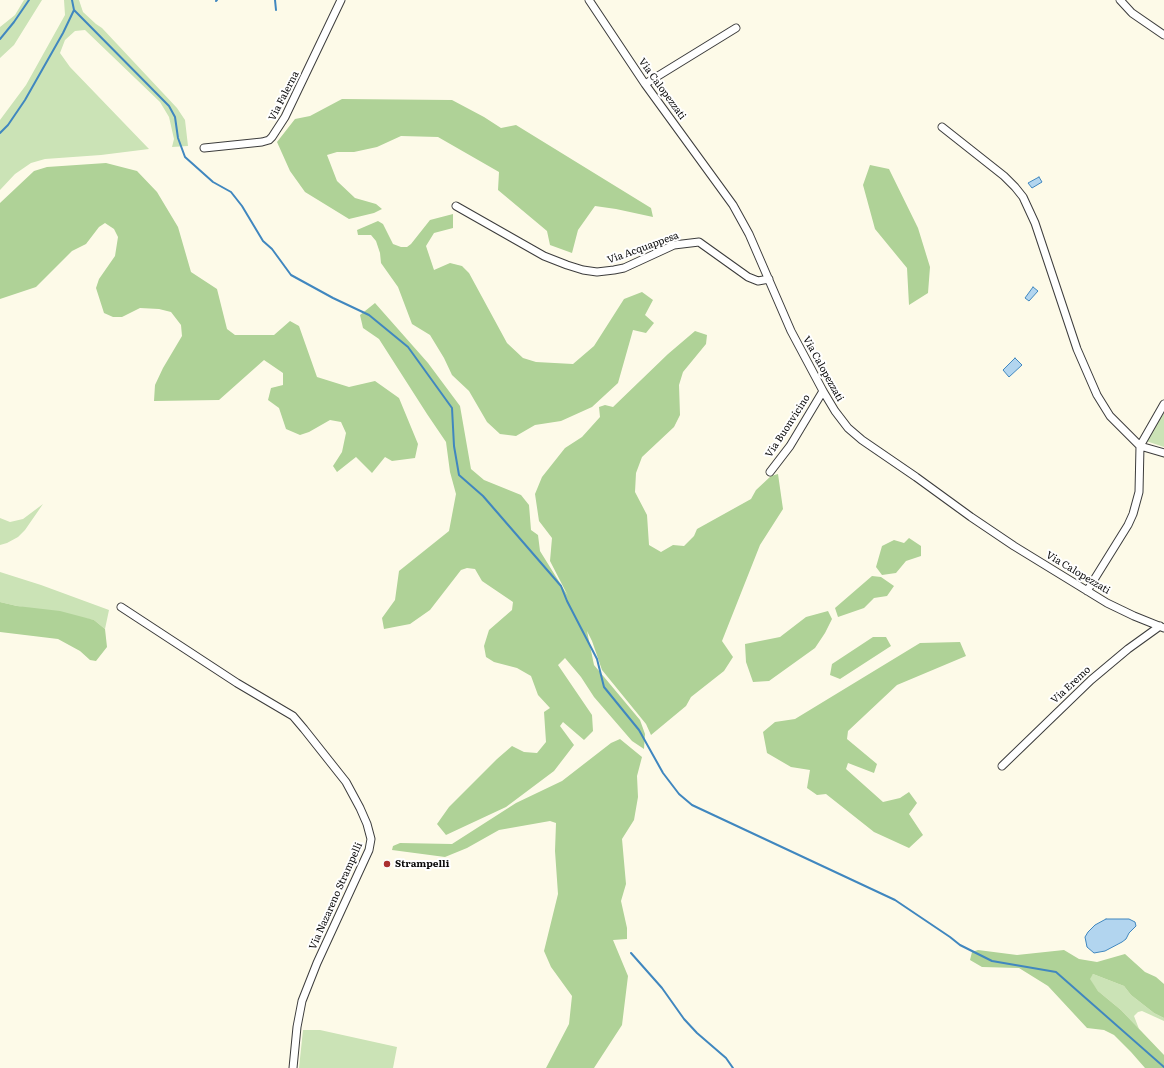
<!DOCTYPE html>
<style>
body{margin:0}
canvas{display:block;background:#fdfae8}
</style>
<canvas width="1164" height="1068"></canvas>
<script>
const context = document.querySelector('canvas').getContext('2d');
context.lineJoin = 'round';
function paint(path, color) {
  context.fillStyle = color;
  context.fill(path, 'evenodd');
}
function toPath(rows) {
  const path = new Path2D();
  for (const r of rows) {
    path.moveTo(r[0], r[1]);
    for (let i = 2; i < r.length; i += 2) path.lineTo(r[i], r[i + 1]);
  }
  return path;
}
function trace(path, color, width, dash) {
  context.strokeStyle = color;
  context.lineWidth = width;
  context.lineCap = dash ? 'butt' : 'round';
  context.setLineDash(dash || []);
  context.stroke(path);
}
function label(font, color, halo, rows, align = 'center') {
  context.font = font + ' Literata,serif';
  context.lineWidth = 4;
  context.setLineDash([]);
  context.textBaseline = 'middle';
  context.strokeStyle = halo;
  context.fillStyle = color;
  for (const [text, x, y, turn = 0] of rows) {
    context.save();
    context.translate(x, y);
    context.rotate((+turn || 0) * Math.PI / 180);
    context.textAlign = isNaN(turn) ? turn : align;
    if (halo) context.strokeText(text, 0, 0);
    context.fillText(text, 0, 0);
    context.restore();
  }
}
const green = toPath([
 [24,0,42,0,14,45,0,58,0,27,15,15],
 [64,0,79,0,83,12,96,24,102,28,177,108,185,120,188,146,172,147,174,139,169,117,160,102,85,30,75,31,65,40,60,53,70,67,149,149,101,155,45,159,31,163,15,174,0,190,0,120,26,85,65,15],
 [1164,413,1164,447,1146,441],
 [43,504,25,530,18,537,7,543,0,545,0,518,10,522,23,519],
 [0,572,41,585,109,610,105,629,94,620,17,606,0,602],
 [1093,974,1124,986,1131,995,1154,1013,1164,1018,1164,1021,1142,1011,1138,1012,1134,1016,1139,1029,1121,1010,1098,991,1089,979],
 [303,1030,320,1030,397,1047,393,1068,299,1068]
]);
const forest = toPath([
 [342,99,452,100,484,117,501,128,516,125,651,208,653,217,616,209,595,206,578,230,572,253,550,245,547,231,498,190,499,172,438,137,401,136,377,147,354,152,337,152,327,155,337,181,355,198,376,204,382,209,374,213,349,219,305,192,290,171,277,142,295,119,310,116],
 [106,163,137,171,157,192,178,227,191,272,217,289,227,329,235,335,274,335,290,321,299,326,317,377,349,387,375,381,399,398,418,444,415,458,392,461,385,457,372,473,356,457,337,472,333,466,342,452,346,433,341,422,330,420,309,432,300,435,286,429,279,408,268,400,271,388,283,385,283,373,264,360,219,400,154,401,155,385,163,368,182,336,181,325,171,312,159,309,140,308,122,317,113,317,104,313,96,288,99,279,115,256,118,237,114,229,105,223,99,227,86,244,72,251,36,287,0,299,0,203,34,171,47,167],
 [870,165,889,169,918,228,930,267,928,293,909,305,907,268,875,229,863,185],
 [453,214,453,228,434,233,426,246,434,270,450,263,462,266,469,273,507,343,523,358,536,362,573,364,594,346,624,299,642,292,653,300,645,315,654,323,646,333,633,330,618,383,592,407,561,421,535,425,516,436,500,434,487,422,469,391,452,375,444,358,430,335,412,324,398,287,381,263,380,253,376,241,371,235,358,235,357,230,378,221,383,224,393,244,401,247,407,247,411,244,430,220],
 [375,303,428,363,460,406,471,469,484,480,521,495,529,505,531,530,538,535,540,551,568,596,550,561,552,538,539,521,535,494,542,477,565,448,582,437,600,417,599,407,605,405,613,407,668,354,695,331,707,335,706,344,683,372,679,385,680,415,674,427,642,457,636,473,635,492,647,515,649,545,661,552,673,545,684,546,694,536,697,529,751,499,756,490,771,476,778,474,783,509,760,545,722,641,733,657,724,671,691,697,686,706,651,735,646,724,602,670,592,641,587,631,594,665,640,720,645,734,644,749,632,741,594,697,581,677,565,658,558,665,592,715,593,731,584,740,563,722,560,726,574,745,554,771,506,807,446,835,437,824,449,807,497,759,512,746,524,752,537,753,546,742,544,712,550,708,538,695,531,676,517,668,494,662,486,657,484,646,489,630,512,610,513,602,482,581,475,569,467,568,461,570,430,610,410,624,384,629,382,618,395,600,399,571,449,531,456,494,450,472,446,442,427,414,379,339,363,328,360,315],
 [909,538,921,546,921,556,906,561,896,573,882,575,876,567,882,546,894,540,904,543],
 [872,576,881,577,894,586,887,596,874,598,864,608,838,617,835,608],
 [0,602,17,606,60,611,94,620,105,629,107,647,96,661,90,660,80,651,58,639,0,632],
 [828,611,832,619,825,633,815,648,769,681,753,682,746,662,745,644,780,637,806,617],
 [873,637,886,637,891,646,840,679,830,675,832,664],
 [960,642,966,656,897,685,848,731,847,739,877,764,874,773,848,763,846,769,883,802,900,798,909,792,917,803,909,814,923,835,909,848,874,832,826,794,817,795,807,788,810,770,791,767,767,753,763,732,775,722,795,719,920,643],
 [620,739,642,757,637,776,638,797,634,820,622,839,626,884,621,901,627,928,627,939,613,940,628,976,622,1025,594,1068,546,1068,569,1024,572,996,551,967,544,951,558,894,555,851,556,823,550,821,499,830,467,848,445,857,392,850,393,846,400,843,452,844,516,803,562,781,611,743],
 [978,950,1017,955,1064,950,1079,959,1097,962,1125,954,1145,972,1156,977,1164,984,1164,1018,1154,1013,1131,995,1124,986,1093,974,1090,979,1098,991,1121,1010,1164,1055,1164,1068,1145,1068,1131,1052,1114,1035,1104,1030,1087,1028,1048,986,1019,968,982,967,970,960,972,952]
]);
const water = toPath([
 [1039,177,1042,182,1032,188,1028,183,1039,177],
 [1033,287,1038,291,1029,301,1025,298,1033,287],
 [1015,358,1022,365,1009,377,1003,370,1015,358],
 [1106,919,1129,919,1135,922,1136,926,1129,933,1126,939,1122,942,1105,951,1094,953,1087,947,1085,937,1088,932,1095,925,1106,919]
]);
const stream = toPath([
 [72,0,74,10,169,106,175,117,178,138,185,157,213,182,231,192,242,206,263,241,272,249,291,275,333,298,369,315,408,347,452,408,454,446,459,475,483,496,561,586,567,601,597,659,604,687,639,730,663,773,679,794,692,805,895,900,950,937,960,945,992,961,1056,972,1164,1067],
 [275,0,276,10],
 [216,1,217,0],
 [0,39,14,22,29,0],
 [0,133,8,125,25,100,63,33,74,10],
 [631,953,662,988,684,1019,697,1033,726,1058,733,1068]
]);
const minor = toPath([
 [589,0,645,84,733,205,749,234,791,331,823,391,835,411,848,428,862,440,916,477,971,517,1014,546,1107,603,1134,616,1164,628],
 [1120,0,1132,13,1164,35],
 [645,84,736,28],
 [942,127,1004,176,1015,187,1023,197,1035,223,1077,349,1097,395,1110,416,1140,446,1164,453],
 [204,148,262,142,269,140,272,137,285,117,341,0],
 [456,206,544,256,567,265,583,270,597,272,614,270,624,268,674,245,699,242,748,277,758,281,769,279],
 [770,472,790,446,823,391],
 [1087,591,1128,525,1133,514,1139,492,1140,446,1164,404],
 [121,607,237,683,293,716,304,729,346,782,360,808,367,824,371,839,369,850,317,963,302,1001,297,1027,293,1068],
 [1002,766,1091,680,1128,649,1160,626]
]);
const markers = [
 [387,864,4,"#ab3030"]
];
const streetNames = [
 ["Via Calopezzati",662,89,54],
 ["Via Falerna",284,96,-63],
 ["Via Acquappesa",643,248,-20],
 ["Via Calopezzati",823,369,61],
 ["Via Buonvicino",788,426,-57],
 ["Via Calopezzati",1078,573,31],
 ["Via Eremo",1071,685,-43],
 ["Via Nazareno Strampelli",336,896,-66]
];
const poiNames = [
 ["Strampelli",395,864]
];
paint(green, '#cbe3b6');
paint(forest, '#afd297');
paint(water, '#b2d5ef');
trace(water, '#4087bf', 1);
trace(stream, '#4087bf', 2);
trace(minor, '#3c3c3c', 9);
trace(minor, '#fff', 7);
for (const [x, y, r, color] of markers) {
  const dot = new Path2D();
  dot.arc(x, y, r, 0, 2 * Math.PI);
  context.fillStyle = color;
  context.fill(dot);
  trace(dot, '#fff', 1.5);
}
label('10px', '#090909', '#fff', streetNames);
label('bold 10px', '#090909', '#fff', poiNames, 'left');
</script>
